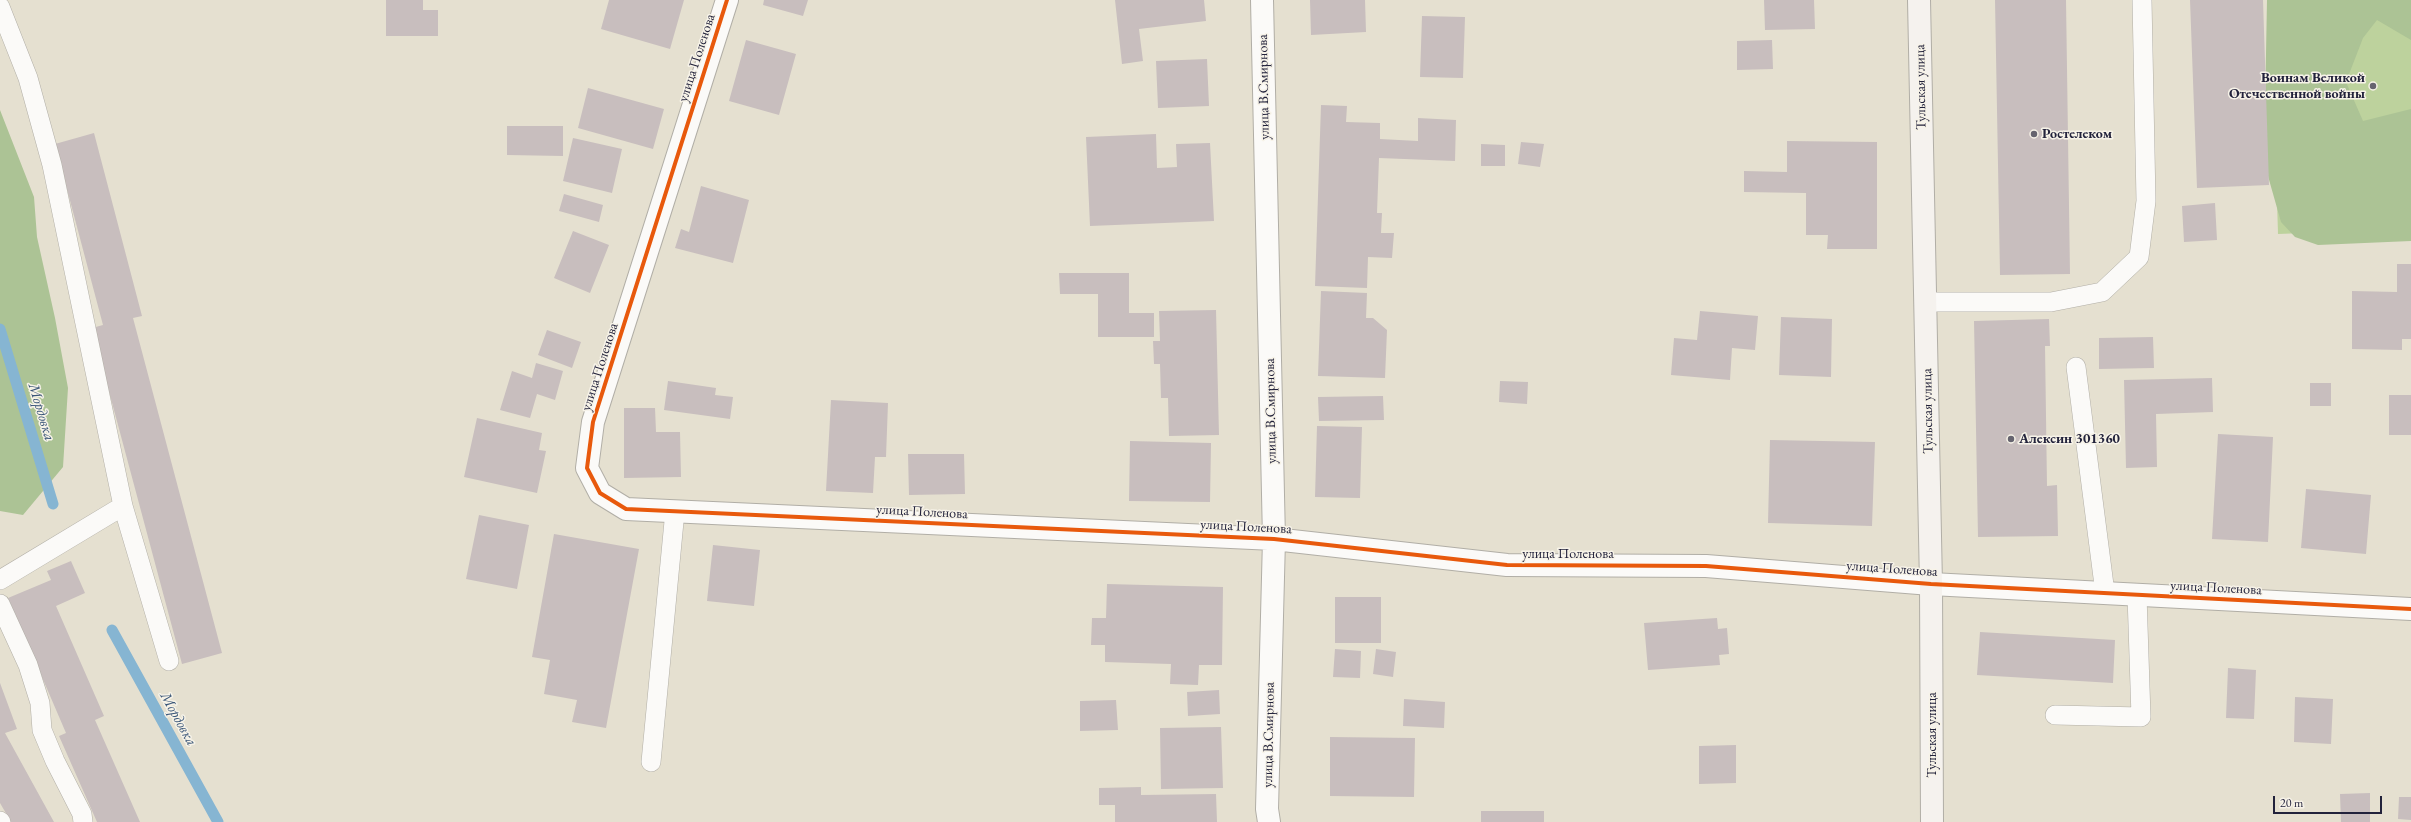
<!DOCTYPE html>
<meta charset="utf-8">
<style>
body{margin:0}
#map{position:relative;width:2411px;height:822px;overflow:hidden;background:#e5e0d0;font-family:"EB Garamond",serif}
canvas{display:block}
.scale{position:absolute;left:2273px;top:796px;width:109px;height:18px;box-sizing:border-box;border:2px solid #22223b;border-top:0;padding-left:5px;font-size:12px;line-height:14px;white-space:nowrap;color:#22223b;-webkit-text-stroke:3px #f7f3e8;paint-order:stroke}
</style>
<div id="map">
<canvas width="2411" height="822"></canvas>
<div class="scale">20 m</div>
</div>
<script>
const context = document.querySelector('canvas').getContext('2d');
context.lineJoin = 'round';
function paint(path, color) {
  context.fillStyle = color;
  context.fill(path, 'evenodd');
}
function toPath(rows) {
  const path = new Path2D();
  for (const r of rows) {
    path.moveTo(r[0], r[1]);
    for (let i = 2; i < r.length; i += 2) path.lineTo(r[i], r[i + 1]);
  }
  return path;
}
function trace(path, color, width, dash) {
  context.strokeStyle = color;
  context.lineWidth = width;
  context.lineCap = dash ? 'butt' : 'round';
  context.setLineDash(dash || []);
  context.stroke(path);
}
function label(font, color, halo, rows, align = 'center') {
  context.font = font + ' "EB Garamond",serif';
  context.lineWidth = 3;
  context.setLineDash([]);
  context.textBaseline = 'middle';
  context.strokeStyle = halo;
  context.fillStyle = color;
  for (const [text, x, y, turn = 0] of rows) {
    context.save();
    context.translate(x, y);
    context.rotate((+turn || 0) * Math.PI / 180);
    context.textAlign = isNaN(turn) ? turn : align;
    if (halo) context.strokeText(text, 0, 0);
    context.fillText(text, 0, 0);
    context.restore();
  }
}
const green = toPath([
 [2271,0,2411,0,2411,229,2278,234]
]);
const forest = toPath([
 [2267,0,2411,0,2411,40,2377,20,2363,38,2346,82,2363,121,2411,109,2411,241,2318,245,2295,237,2281,222,2264,162],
 [0,110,34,197,37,237,55,318,68,388,63,467,23,515,0,511]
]);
const stream = toPath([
 [0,329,53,504],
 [112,630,218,822]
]);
const building = toPath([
 [386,0,423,0,423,10,438,10,438,36,386,36],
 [609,0,684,0,670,49,601,29],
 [764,0,808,0,803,16,763,5],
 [1115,0,1204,0,1206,21,1139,29,1143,61,1122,64],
 [1310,0,1365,0,1366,32,1311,35],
 [1764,0,1814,0,1815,29,1765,30],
 [1995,0,2066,0,2070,274,2000,275],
 [2190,0,2263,0,2269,185,2197,188],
 [1422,16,1465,17,1463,78,1420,77],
 [746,40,796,54,779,115,729,101],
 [1772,40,1773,69,1737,70,1737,41],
 [1207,59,1209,106,1158,108,1156,61],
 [588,88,664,109,653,149,578,128],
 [1321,105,1347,106,1346,122,1380,123,1380,139,1418,141,1418,118,1456,120,1455,161,1379,158,1377,213,1382,213,1381,233,1394,233,1392,258,1368,257,1367,288,1315,286],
 [507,126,563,126,563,156,507,155],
 [94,133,142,316,133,318,222,653,182,664,92,328,103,325,55,144],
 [1156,134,1157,168,1177,167,1176,144,1210,143,1214,221,1090,226,1086,137],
 [573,138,622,149,612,193,563,181],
 [1787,141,1877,142,1877,249,1827,249,1828,235,1806,235,1806,193,1744,192,1744,171,1787,172],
 [1521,142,1544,144,1540,167,1518,164],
 [1481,144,1505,145,1505,166,1481,166],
 [701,186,749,200,733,263,675,248,681,229,689,232],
 [564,194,603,205,599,222,559,211],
 [2215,203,2217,240,2184,242,2182,206],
 [573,231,609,245,590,293,554,278],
 [2397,264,2411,264,2411,339,2402,339,2402,350,2352,349,2352,291,2397,292],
 [1059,273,1129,273,1129,313,1154,313,1154,337,1098,337,1098,294,1060,294],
 [1321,291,1367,293,1366,318,1373,318,1387,330,1385,378,1318,376],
 [1216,310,1219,435,1169,436,1168,398,1161,398,1160,364,1154,364,1153,341,1160,341,1159,311],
 [1700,311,1758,316,1755,350,1732,348,1730,380,1671,375,1674,338,1697,340],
 [1781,317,1832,319,1831,377,1779,375],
 [2049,319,2050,346,2045,346,2047,486,2057,485,2058,536,1978,537,1974,321],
 [547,330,581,342,572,368,538,355],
 [2153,337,2154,368,2099,369,2099,338],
 [536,363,563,371,555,400,537,394,530,418,500,410,512,371,532,378],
 [2212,378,2213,412,2156,414,2157,467,2126,468,2124,380],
 [668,381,716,388,715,395,733,397,730,419,664,410],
 [1500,381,1528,382,1527,404,1499,402],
 [2310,383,2331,383,2331,406,2310,406],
 [2389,395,2411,395,2411,435,2389,435],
 [1383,396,1384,420,1319,421,1318,397],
 [831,400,888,403,886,457,875,457,873,493,826,491],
 [624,408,655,408,656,432,680,432,681,477,624,478],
 [477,418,542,433,539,450,546,451,537,493,464,477],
 [1317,426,1362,427,1360,498,1315,497],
 [2218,434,2273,437,2268,542,2212,539],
 [1770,440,1875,442,1872,526,1768,523],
 [1130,441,1211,443,1210,502,1129,501],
 [908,454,964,454,965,494,909,495],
 [2306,489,2371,495,2366,554,2301,548],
 [479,515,529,525,517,589,466,579],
 [554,534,639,549,606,728,572,722,577,700,544,694,550,660,532,657],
 [713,545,760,550,754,606,707,601],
 [71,561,85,593,56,606,104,716,95,720,140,822,97,822,59,736,66,733,8,598,51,580,47,571],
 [1107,584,1223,587,1222,665,1199,665,1198,685,1170,684,1171,664,1105,662,1105,645,1091,645,1092,618,1106,618],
 [1335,597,1381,597,1381,643,1335,643],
 [1717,618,1718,629,1727,628,1729,654,1719,655,1720,665,1648,670,1644,623],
 [1980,632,2115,640,2113,683,1977,675],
 [1335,649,1361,651,1360,678,1333,677],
 [1376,649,1396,652,1393,677,1373,674],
 [2228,668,2256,670,2254,719,2226,718],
 [0,683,17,729,5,733,54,822,11,822,0,803],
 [1219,690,1220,714,1188,716,1187,692],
 [2295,697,2333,699,2331,744,2294,742],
 [1404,699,1445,702,1444,728,1403,726],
 [1116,700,1118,730,1080,731,1080,701],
 [1221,727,1223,788,1161,789,1160,728],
 [1330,737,1415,738,1414,797,1330,796],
 [1736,745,1736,783,1699,784,1699,746],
 [1141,787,1141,795,1216,794,1217,822,1115,822,1115,805,1099,805,1099,788],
 [2370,793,2370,822,2341,822,2340,794],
 [2399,797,2411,797,2411,820,2398,819],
 [1481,811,1544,811,1544,822,1481,822]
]);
const service = toPath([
 [0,7,28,78,52,165,123,506,169,661],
 [1925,302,2051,302,2102,292,2139,257,2146,201,2142,0],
 [2076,367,2105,593],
 [0,580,123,506],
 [0,604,28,665,40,703,42,730,55,761,82,814,83,822],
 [2055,715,2141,717,2137,595],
 [651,762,675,511],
 [0,821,1,822]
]);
const minor = toPath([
 [727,0,593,422,587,468,600,493,626,509,1274,539,1507,565,1706,566,1931,584,2411,609],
 [1262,0,1274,539,1267,809,1269,822]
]);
const secondary = toPath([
 [1919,0,1931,584,1932,822]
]);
const cycleway = toPath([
 [727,0,593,422,587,468,600,493,626,509,1274,539,1507,565,1706,566,1931,584,2411,609]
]);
const markers = [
 [2373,86,4,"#66646f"],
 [2034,134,4,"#66646f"],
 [2011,439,4,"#66646f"]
];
const streetNames = [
 ["улица Поленова",697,58,-72],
 ["улица В.Смирнова",1264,87,-91],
 ["Тульская улица",1921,87,-91],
 ["улица Поленова",600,367,-72],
 ["улица В.Смирнова",1271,411,-91],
 ["Тульская улица",1928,411,-91],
 ["улица Поленова",922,512,3],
 ["улица Поленова",1246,527,3],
 ["улица Поленова",1568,554],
 ["улица Поленова",1892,569,4],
 ["улица Поленова",2216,588,3],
 ["улица В.Смирнова",1269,735,-89],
 ["Тульская улица",1932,735,-90]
];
const poiNames = [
 ["Воинам Великой",2365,78,"right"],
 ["Отечественной войны",2365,94,"right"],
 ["Ростелеком",2042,134],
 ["Алексин 301360",2019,439]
];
const waterNames = [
 ["Мордовка",41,412,73],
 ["Мордовка",178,719,61]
];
paint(green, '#bdd29d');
paint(forest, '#acc395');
trace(stream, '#86b5d2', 11);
paint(building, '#c8bebe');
trace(service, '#b1aea6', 20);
trace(minor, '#b1aea6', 24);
trace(secondary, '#b1aea6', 24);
trace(service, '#fbfaf8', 19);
trace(minor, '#fbfaf8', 22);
trace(secondary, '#f5f2ee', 22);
trace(cycleway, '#e8590c', 4);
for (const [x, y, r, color] of markers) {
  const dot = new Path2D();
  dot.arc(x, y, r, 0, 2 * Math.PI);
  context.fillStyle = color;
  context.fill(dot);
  trace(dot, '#f7f3e8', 1.5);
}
label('14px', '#22223b', '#f7f3e8', streetNames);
label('bold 14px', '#22223b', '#f7f3e8', poiNames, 'left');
label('italic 15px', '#3a5678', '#f7f3e8', waterNames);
</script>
